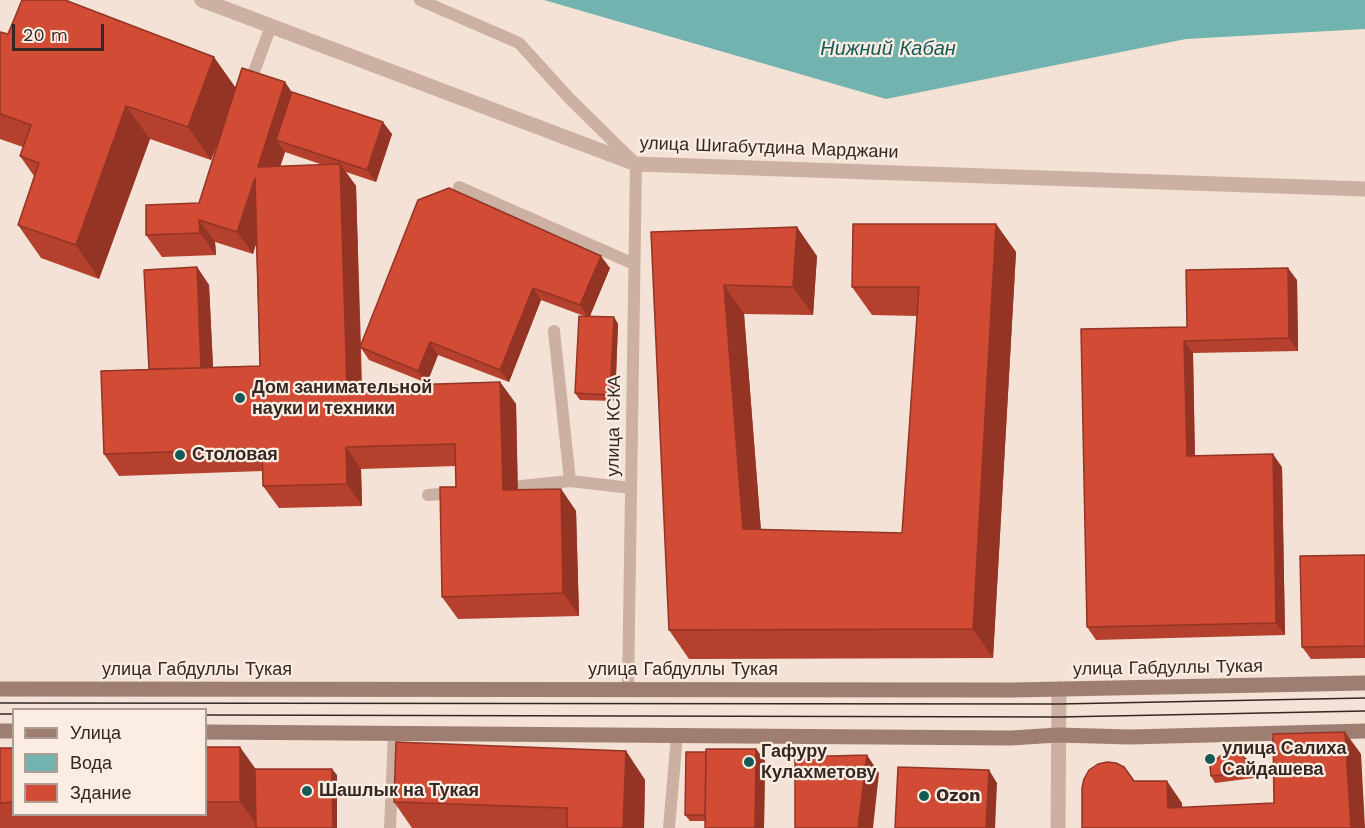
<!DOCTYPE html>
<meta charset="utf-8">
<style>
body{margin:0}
#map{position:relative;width:1365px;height:828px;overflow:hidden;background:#f3e2d5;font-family:"Work Sans",sans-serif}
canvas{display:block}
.legend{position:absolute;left:12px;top:708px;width:195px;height:108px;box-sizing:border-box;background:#fbede2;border:2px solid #ac9e96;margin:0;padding:8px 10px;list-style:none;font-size:18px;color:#352824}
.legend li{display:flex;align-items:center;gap:12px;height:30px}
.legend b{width:30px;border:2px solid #ac9e96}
.scale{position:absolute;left:12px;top:24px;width:92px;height:27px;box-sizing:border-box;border:3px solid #352824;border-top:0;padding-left:8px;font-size:18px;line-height:21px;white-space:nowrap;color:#352824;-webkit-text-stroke:4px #fbede2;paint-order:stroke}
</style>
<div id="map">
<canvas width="1365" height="828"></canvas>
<ul class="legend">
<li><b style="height:8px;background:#9f7e72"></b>Улица</li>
<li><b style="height:16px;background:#72b3af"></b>Вода</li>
<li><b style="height:16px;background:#d24b35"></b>Здание</li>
</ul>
<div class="scale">20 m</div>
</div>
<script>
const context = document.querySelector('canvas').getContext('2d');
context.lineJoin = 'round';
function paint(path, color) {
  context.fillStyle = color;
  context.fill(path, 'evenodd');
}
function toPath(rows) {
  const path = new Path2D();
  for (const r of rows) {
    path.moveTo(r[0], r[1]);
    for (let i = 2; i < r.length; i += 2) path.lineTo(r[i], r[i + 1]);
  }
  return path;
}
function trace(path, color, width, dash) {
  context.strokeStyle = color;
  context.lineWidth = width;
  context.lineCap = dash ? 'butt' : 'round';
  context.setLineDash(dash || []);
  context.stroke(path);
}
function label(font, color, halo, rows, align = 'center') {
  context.font = font + ' "Work Sans",sans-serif';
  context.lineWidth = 4.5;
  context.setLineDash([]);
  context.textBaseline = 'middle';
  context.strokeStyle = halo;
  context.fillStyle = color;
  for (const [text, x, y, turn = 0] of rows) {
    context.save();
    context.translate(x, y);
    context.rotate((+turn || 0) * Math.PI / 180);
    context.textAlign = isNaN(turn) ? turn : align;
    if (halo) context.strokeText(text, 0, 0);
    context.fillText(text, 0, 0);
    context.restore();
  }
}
const water = toPath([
 [544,0,1365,0,1365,29,1186,39,886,99]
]);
const lane = toPath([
 [420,0,519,43,569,98,636,164,628,689],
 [249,85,271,26],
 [459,187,634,264],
 [554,331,570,481,631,488],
 [521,486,570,481],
 [428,495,454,493],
 [390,828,394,733],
 [669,828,677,735]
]);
const street = toPath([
 [202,0,636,164,1365,189],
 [1058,828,1059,689]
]);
const secondary = toPath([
 [0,689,1012,690,1365,683],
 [0,731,14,731],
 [206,732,1011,738,1058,735,1130,737,1365,731]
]);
const tram = toPath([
 [0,703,1059,704,1365,698],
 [0,714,14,714],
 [206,715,1059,717,1365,711]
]);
const wall = toPath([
 [0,32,235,87,292,92,392,134,376,182,346,172,356,186,361,347,418,200,610,268,590,316,614,317,618,324,615,401,580,400,575,393,584,316,541,300,509,382,438,355,427,383,369,360,361,348,362,386,500,382,516,404,518,490,561,489,576,511,579,616,458,619,442,597,456,487,456,466,361,469,362,506,279,508,263,486,263,471,119,476,104,454,149,369,197,267,209,285,213,367,260,366,256,243,253,254,215,242,216,255,162,257,146,235,199,203,218,141,211,160,150,139,99,279,41,258,18,225,34,176,20,156,23,147,0,139],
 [285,152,323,165,280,166],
 [996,224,1016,252,993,658,689,659,669,630,651,232,817,256,813,315,744,314,761,530,902,533,917,316,872,315,852,287],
 [1297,280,1298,351,1193,353,1195,456,1282,467,1285,635,1096,640,1087,627,1187,327],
 [1365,555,1365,658,1311,659,1302,647],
 [206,747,255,769,337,775,337,828,0,828,0,748,14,748,14,814,206,814],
 [756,749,765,761,764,828,705,828,705,821,690,821,685,815,706,752],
 [626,751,645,780,644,828,412,828,394,802],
 [1253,767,1254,778,1215,783,1211,776]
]);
const shadedWall = toPath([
 [214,57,238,91,211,160,188,127],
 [285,82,300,104,276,140,285,152,273,189,258,167],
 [126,106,150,139,99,279,76,245],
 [383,122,392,134,376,182,367,170],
 [340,164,356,186,362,409,347,387],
 [255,178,270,200,253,254,237,232],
 [199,220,215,242,216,255,200,233],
 [996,224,1016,252,993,658,973,629],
 [797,227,817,256,813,315,793,287],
 [601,256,610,268,589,318,580,305],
 [197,267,209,285,214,388,201,371],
 [1288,268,1297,280,1298,351,1289,338],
 [724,285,744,314,763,558,743,529],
 [533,288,541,300,509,382,500,370],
 [614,317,618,324,615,401,610,395],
 [1184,341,1193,353,1195,468,1187,456],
 [430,342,438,355,427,383,418,371],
 [500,382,516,404,518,512,503,490],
 [346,447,361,469,362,506,347,484],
 [1273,454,1282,467,1285,635,1276,623],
 [561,489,576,511,579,616,563,593],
 [1345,732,1361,754,1365,828,1351,828],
 [240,747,260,775,259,828,240,802],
 [756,749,765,761,764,828,755,828],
 [626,751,645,780,644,828,623,828],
 [867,755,879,773,873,828,858,828],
 [1249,761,1253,767,1254,778,1250,772],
 [332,769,337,775,337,828,333,828],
 [989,770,997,783,995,828,986,828],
 [1167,781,1182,803,1183,828,1168,808]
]);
const building = toPath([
 [22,0,65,0,214,57,188,127,126,106,76,245,18,225,39,163,20,156,31,125,0,114,0,32,8,34,22,0],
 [242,68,285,82,258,167,340,164,347,387,500,382,503,490,561,489,563,593,442,597,440,487,456,487,455,444,346,447,347,484,263,486,262,449,104,454,101,371,260,366,255,178,237,232,199,220,200,233,146,235,146,205,199,203,242,68],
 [292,92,383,122,367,170,276,140,292,92],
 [449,188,601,256,580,305,533,288,500,370,430,342,418,371,360,347,418,200,449,188],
 [853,224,996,224,973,629,669,630,651,232,797,227,793,287,724,285,743,529,902,533,919,287,852,287,853,224],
 [197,267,201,368,149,369,144,270,197,267],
 [1288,268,1289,338,1184,341,1187,456,1273,454,1276,623,1087,627,1081,329,1187,327,1186,270,1288,268],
 [579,316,614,317,610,395,575,393,579,316],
 [1365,555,1365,646,1302,647,1300,556,1365,555],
 [1345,732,1351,828,1082,828,1082,788,1084,779,1089,770,1098,764,1107,762,1116,763,1124,767,1134,781,1167,781,1168,808,1274,803,1273,734,1345,732],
 [396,742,626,751,623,828,567,828,567,808,394,802,396,742],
 [206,747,240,747,240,802,206,802,206,747],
 [0,748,14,748,14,802,0,803,0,748],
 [706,749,756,749,755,828,705,828,706,749],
 [686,752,706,752,705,815,685,815,686,752],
 [1238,753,1249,761,1250,772,1211,776,1210,766,1220,756,1238,753],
 [867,755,858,828,795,828,795,757,867,755],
 [898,767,989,770,986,828,895,828,898,767],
 [255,769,332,769,333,828,256,828,255,769]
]);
const markers = [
 [240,398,6,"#165a58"],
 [180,455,6,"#165a58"],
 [1210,759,6,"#165a58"],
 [749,762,6,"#165a58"],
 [307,791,6,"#165a58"],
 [924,796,6,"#165a58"]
];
const streetNames = [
 ["улица Шигабутдина Марджани",769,148,2],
 ["улица КСКА",614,426,-89],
 ["улица Габдуллы Тукая",1168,668,-1],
 ["улица Габдуллы Тукая",197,670],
 ["улица Габдуллы Тукая",683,670]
];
const poiNames = [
 ["Дом занимательной",252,388],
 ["науки и техники",252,409],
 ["Столовая",192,455],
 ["улица Салиха",1222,749],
 ["Сайдашева",1222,770],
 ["Гафуру",761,752],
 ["Кулахметову",761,773],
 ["Шашлык на Тукая",319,791],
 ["Ozon",936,796]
];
const waterNames = [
 ["Нижний Кабан",888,49]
];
paint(water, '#72b3af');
trace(lane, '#ccb0a1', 12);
trace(street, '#ccb0a1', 15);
trace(secondary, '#9f7e72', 15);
trace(tram, '#352824', 1.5);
paint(wall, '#b5402e');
paint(shadedWall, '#933425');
paint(building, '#d24b35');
trace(building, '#933425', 1.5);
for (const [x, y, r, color] of markers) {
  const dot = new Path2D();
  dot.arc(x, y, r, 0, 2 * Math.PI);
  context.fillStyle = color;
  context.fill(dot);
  trace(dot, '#fbede2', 2);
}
label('18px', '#352824', '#fbede2', streetNames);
label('bold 18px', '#352824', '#fbede2', poiNames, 'left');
label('italic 20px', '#165a58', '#fbede2', waterNames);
</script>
